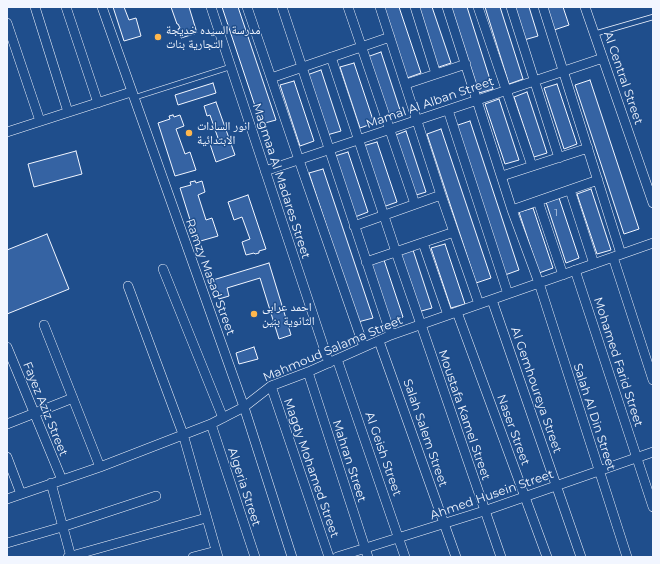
<!DOCTYPE html>
<meta charset="utf-8">
<style>
body{margin:0}
#map{position:relative;width:660px;height:564px;overflow:hidden;background:#1f4e8c;font-family:Montserrat,sans-serif}
canvas{display:block}
.frame{position:absolute;inset:0;border:8px solid #f2f6ff;pointer-events:none}
</style>
<div id="map">
<canvas width="660" height="564"></canvas>
<div class="frame"></div>
</div>
<script>
const context = document.querySelector('canvas').getContext('2d');
context.lineJoin = 'round';
function paint(path, color) {
  context.fillStyle = color;
  context.fill(path, 'evenodd');
}
function toPath(rows) {
  const path = new Path2D();
  for (const r of rows) {
    path.moveTo(r[0], r[1]);
    for (let i = 2; i < r.length; i += 2) path.lineTo(r[i], r[i + 1]);
  }
  return path;
}
function trace(path, color, width, dash) {
  context.strokeStyle = color;
  context.lineWidth = width;
  context.lineCap = dash ? 'butt' : 'round';
  context.setLineDash(dash || []);
  context.stroke(path);
}
function label(font, color, halo, rows, align = 'center') {
  context.font = font + ' Montserrat,"Noto Naskh Arabic",sans-serif';
  context.lineWidth = 3;
  context.setLineDash([]);
  context.textBaseline = 'middle';
  context.strokeStyle = halo;
  context.fillStyle = color;
  for (const [text, x, y, turn = 0] of rows) {
    context.save();
    context.translate(x, y);
    context.rotate((+turn || 0) * Math.PI / 180);
    context.textAlign = isNaN(turn) ? turn : align;
    if (halo) context.strokeText(text, 0, 0);
    context.fillText(text, 0, 0);
    context.restore();
  }
}
const building = toPath([
 [113,7,124,7,129,20,136,18,141,36,124,41,113,7],
 [171,7,189,7,197,33,181,38,178,29,180,28,178,24,177,24,171,7],
 [222,7,238,7,276,120,261,124,222,7],
 [383,7,399,7,421,73,407,78,383,7],
 [416,7,432,7,451,63,436,68,416,7],
 [451,7,467,7,493,89,479,93,451,7],
 [485,7,500,7,523,79,509,84,485,7],
 [513,7,529,7,538,36,524,40,513,7],
 [547,7,563,7,569,25,554,30,547,7],
 [381,52,401,113,387,117,367,57,381,52],
 [354,63,374,123,360,128,340,67,354,63],
 [321,70,341,131,327,135,307,75,321,70],
 [590,80,639,229,624,234,575,85,590,80],
 [294,81,314,141,300,146,280,85,294,81],
 [213,83,216,93,178,105,175,95,213,83],
 [557,84,577,144,564,149,544,88,557,84],
 [527,92,547,153,534,157,514,97,527,92],
 [499,99,519,160,505,164,485,104,499,99],
 [216,102,235,155,216,162,210,144,219,141,210,115,207,116,204,106,216,102],
 [173,115,174,117,180,115,184,126,176,129,185,154,190,152,196,170,175,176,158,123,170,119,169,116,173,115],
 [470,121,519,270,505,275,455,126,470,121],
 [441,129,491,278,476,283,427,134,441,129],
 [406,131,426,192,413,196,393,136,406,131],
 [377,142,397,202,383,207,363,146,377,142],
 [76,151,82,174,34,187,28,164,76,151],
 [348,152,368,212,355,217,335,156,348,152],
 [323,169,373,318,358,322,309,173,323,169],
 [195,181,196,183,202,181,205,192,198,195,206,220,212,218,218,236,197,242,180,188,191,185,190,182,195,181],
 [591,189,611,250,597,254,577,194,591,189],
 [248,195,266,249,259,251,259,253,255,254,254,253,246,255,242,242,250,239,242,217,234,220,228,202,248,195],
 [559,198,579,258,566,263,546,202,559,198],
 [533,208,553,268,539,273,519,212,533,208],
 [47,234,69,289,7,314,7,250,47,234],
 [445,244,465,304,451,308,431,248,445,244],
 [412,247,432,308,418,312,398,252,412,247],
 [383,257,403,317,389,322,369,261,383,257],
 [269,263,291,335,279,339,260,278,227,288,229,296,219,299,213,280,269,263],
 [254,347,258,359,239,364,236,353,254,347]
]);
const service = toPath([
 [594,34,653,17],
 [133,98,230,67]
]);
const minor = toPath([
 [35,7,68,112],
 [66,7,98,103],
 [102,7,244,407,292,557],
 [211,7,329,363],
 [247,7,299,160,364,347],
 [282,7,391,335],
 [348,7,415,204],
 [380,7,441,195,479,304],
 [415,7,436,74],
 [447,7,512,210,539,283,627,557],
 [478,7,532,166],
 [511,7,559,158],
 [543,7,621,254],
 [585,7,653,203],
 [7,23,40,121],
 [331,57,396,252,501,557],
 [271,78,390,37],
 [406,84,466,64],
 [448,110,508,294],
 [7,132,131,92],
 [265,171,603,58],
 [502,176,588,148],
 [570,190,594,264],
 [538,201,563,275],
 [512,210,598,180],
 [354,226,441,195],
 [423,243,448,315],
 [613,257,653,380],
 [366,262,454,232],
 [163,269,223,418],
 [575,270,653,507],
 [128,286,183,434,218,557],
 [492,300,581,557],
 [457,312,547,557],
 [44,325,100,467],
 [379,341,456,557],
 [7,347,62,480],
 [337,359,405,557],
 [308,372,368,557],
 [271,386,329,557],
 [7,424,73,398],
 [211,424,255,557],
 [7,457,21,494],
 [51,483,71,557],
 [7,499,100,467,211,424,244,407,271,386,308,372,391,335,653,243],
 [7,543,62,527,156,496],
 [68,557,206,518],
 [193,557,216,551],
 [337,557,484,511,653,452]
]);
const markers = [
 [158,37,4,"#ffb74d"],
 [189,133,4,"#ffb74d"],
 [254,314,4,"#ffb74d"]
];
const numberNames = [
 ["1",556,213]
];
const poiNames = [
 ["مدرسة السيده خديجة",166,30],
 ["التجارية بنات",166,44],
 ["انور السادات",197,126],
 ["الابتدائية",197,140],
 ["احمد عرابى",262,307],
 ["الثانوية بنين",262,321]
];
const streetNames = [
 ["Al Central Street",623,78,71],
 ["Mamal Al Alban Street",430,103,-19],
 ["Magmaa Al Madares Street",281,181,72],
 ["Ramzy Masad Street",210,277,70],
 ["Mahmoud Salama Street",333,349,-23],
 ["Mohamed Farid Street",618,362,72],
 ["Al Gemhoureya Street",536,390,71],
 ["Fayez Aziz Street",45,409,68],
 ["Moustafa Kamel Street",464,415,71],
 ["Salah Al Din Street",594,417,72],
 ["Naser Street",513,430,70],
 ["Salah Salem Street",425,433,71],
 ["Al Geish Street",383,454,71],
 ["Mahran Street",349,461,72],
 ["Magdy Mohamed Street",311,468,71],
 ["Algeria Street",244,487,72],
 ["Ahmed Husein Street",492,495,-19]
];
paint(building, '#3563a3');
trace(building, '#f2f6ff', 1);
trace(service, '#f2f6ff', 6);
trace(minor, '#f2f6ff', 10);
trace(service, '#1f4e8c', 4.5);
trace(minor, '#1f4e8c', 9);
for (const [x, y, r, color] of markers) {
  const dot = new Path2D();
  dot.arc(x, y, r, 0, 2 * Math.PI);
  context.fillStyle = color;
  context.fill(dot);
  trace(dot, '#1f4e8c', 1.5);
}
label('10px', '#c3d1e8', null, numberNames);
label('12px', '#f2f6ff', '#1f4e8c', poiNames, 'left');
label('12px', '#f2f6ff', '#1f4e8c', streetNames);
</script>
